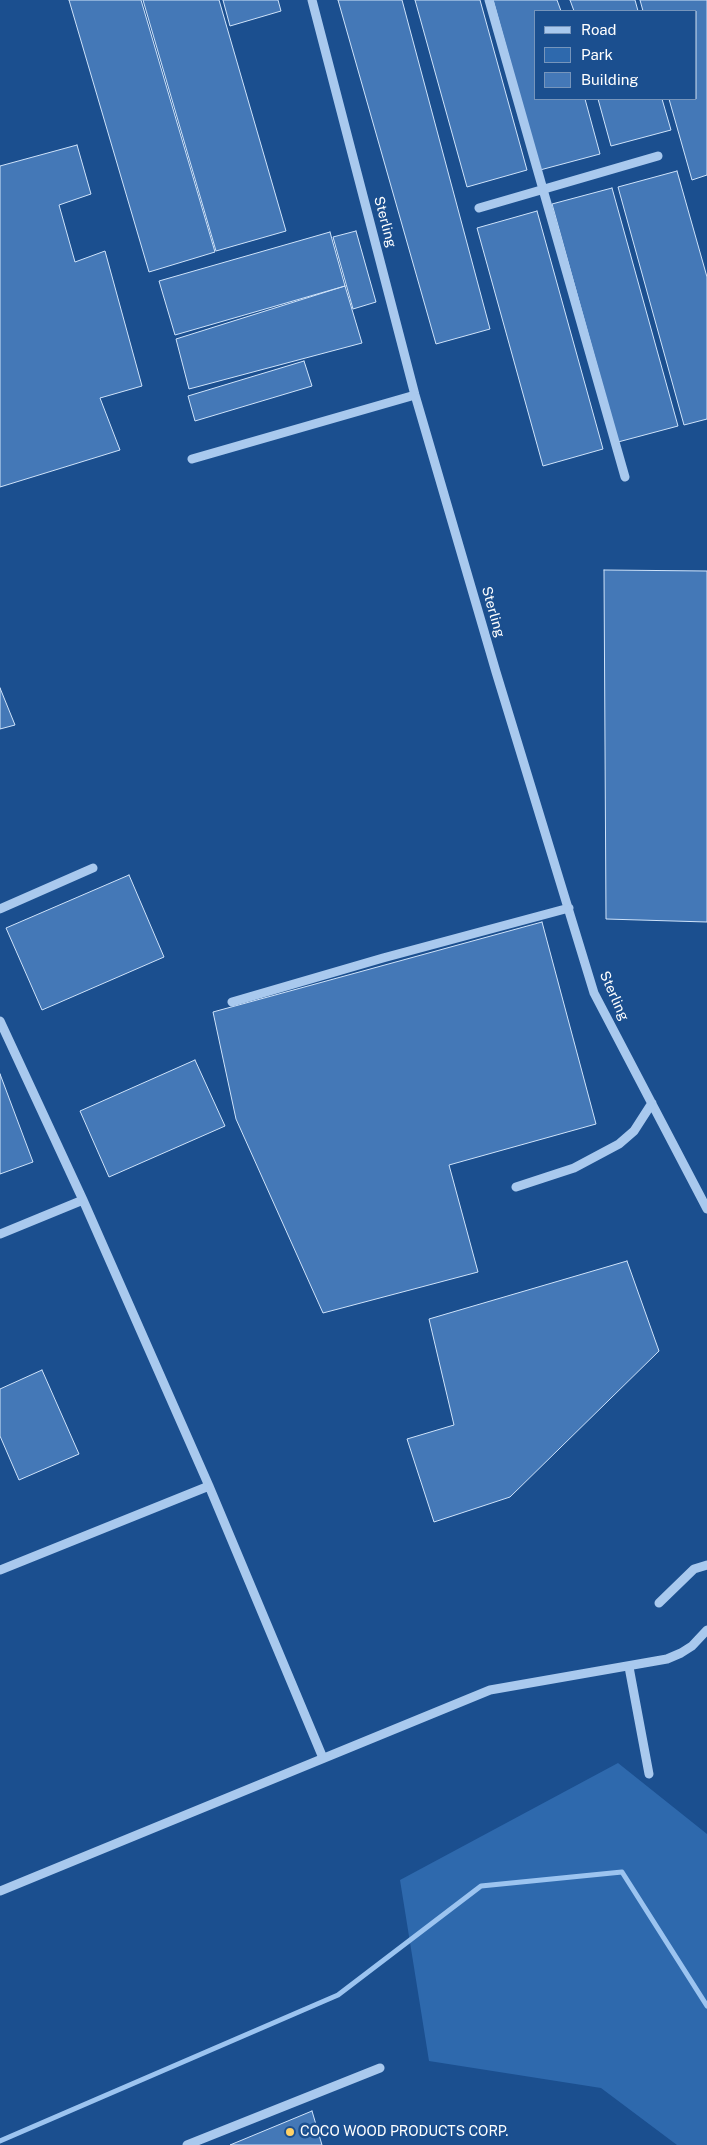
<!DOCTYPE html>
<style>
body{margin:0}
#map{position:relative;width:707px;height:2145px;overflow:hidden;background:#1b4f8f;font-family:"Public Sans",sans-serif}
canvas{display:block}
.legend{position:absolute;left:534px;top:10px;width:162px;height:90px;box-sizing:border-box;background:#1b4f8f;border:1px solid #7695bc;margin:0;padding:6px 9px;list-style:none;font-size:15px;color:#fff}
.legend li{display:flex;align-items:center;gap:10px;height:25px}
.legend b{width:25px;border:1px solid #7695bc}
</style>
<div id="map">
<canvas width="707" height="2145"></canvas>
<ul class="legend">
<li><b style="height:6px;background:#a9c9ee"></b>Road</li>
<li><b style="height:14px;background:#2e69ad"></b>Park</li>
<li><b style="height:14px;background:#4478b7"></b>Building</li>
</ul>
</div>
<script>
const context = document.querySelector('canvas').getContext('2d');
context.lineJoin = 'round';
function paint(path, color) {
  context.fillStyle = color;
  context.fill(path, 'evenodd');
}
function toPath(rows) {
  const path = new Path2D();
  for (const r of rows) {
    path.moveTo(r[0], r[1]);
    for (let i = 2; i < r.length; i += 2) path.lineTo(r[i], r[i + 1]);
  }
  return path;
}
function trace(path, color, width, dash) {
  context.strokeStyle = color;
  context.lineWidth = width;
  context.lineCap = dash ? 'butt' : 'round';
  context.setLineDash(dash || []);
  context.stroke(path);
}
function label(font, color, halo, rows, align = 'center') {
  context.font = font + ' "Public Sans",sans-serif';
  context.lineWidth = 5;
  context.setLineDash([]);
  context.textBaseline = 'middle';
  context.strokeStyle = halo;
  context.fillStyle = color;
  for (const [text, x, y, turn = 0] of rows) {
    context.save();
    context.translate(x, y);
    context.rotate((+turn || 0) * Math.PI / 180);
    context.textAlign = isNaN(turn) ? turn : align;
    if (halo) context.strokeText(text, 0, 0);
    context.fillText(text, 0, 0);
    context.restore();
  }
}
const green = toPath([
 [618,1763,707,1834,707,2145,677,2145,601,2088,429,2061,400,1880]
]);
const stream = toPath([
 [0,2141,338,1995,481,1886,622,1872,707,2006]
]);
const building = toPath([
 [69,0,141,0,215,252,149,272,69,0],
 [143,0,219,0,286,231,216,251,143,0],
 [223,0,278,0,281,11,230,26,223,0],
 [338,0,402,0,490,329,436,344,338,0],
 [415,0,480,0,527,170,467,187,415,0],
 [493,0,557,0,561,11,536,11,536,99,585,99,600,154,540,170,493,0],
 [570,0,635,0,638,11,574,11,570,0],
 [640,0,707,0,707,175,692,180,669,99,696,99,696,11,643,11,640,0],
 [598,99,662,99,671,130,611,146,598,99],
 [77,145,91,194,59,205,75,262,105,251,142,386,100,398,120,450,0,487,0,166,77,145],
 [677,171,707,277,707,419,684,425,618,187,677,171],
 [612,188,678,426,618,442,552,204,612,188],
 [537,211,603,449,543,466,477,228,537,211],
 [356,231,376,302,353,309,333,237,356,231],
 [330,232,345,286,175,335,159,281,330,232],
 [345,286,362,343,189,389,176,339,345,286],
 [304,361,312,386,195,421,188,396,304,361],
 [604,570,707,571,707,922,606,919,604,570],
 [0,688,15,725,0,729,0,688],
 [129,875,164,957,42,1010,6,928,129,875],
 [542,922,596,1124,449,1165,478,1272,323,1313,236,1119,213,1012,542,922],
 [195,1060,225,1126,109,1177,80,1111,195,1060],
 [0,1074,33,1162,0,1174,0,1074],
 [627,1261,659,1351,510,1497,434,1522,407,1439,454,1425,429,1319,627,1261],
 [42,1370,79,1454,19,1480,0,1436,0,1389,42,1370],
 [312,2111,322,2145,230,2145,312,2111]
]);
const minor = toPath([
 [312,0,415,395,496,672,594,993,707,1209],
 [489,0,625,477],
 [479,208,658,156],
 [192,459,415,395],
 [0,909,93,868],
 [232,1002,383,958,569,908],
 [0,1021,83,1200,209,1486,323,1758],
 [516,1187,574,1168,619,1144,634,1131,652,1103],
 [0,1234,83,1200],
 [0,1570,209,1486],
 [659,1603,694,1569,707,1565],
 [629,1667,649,1774],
 [0,1891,490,1690,667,1659,681,1653,692,1646,707,1630],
 [187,2145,380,2068]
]);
const markers = [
 [290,2132,5,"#ffd166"]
];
const streetNames = [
 ["Sterling",385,222,75],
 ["Sterling",493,612,74],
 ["Sterling",614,996,66]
];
const poiNames = [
 ["COCO WOOD PRODUCTS CORP.",300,2132]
];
paint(green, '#2e69ad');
trace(stream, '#9cc4f0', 5);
paint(building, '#4478b7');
trace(building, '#cfe3fa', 1);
trace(minor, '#a9c9ee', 9);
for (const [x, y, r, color] of markers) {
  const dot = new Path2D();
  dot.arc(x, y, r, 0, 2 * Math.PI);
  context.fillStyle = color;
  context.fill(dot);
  trace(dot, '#1b4f8f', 2);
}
label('14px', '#fff', '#1b4f8f', streetNames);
label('14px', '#fff', '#1b4f8f', poiNames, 'left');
</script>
